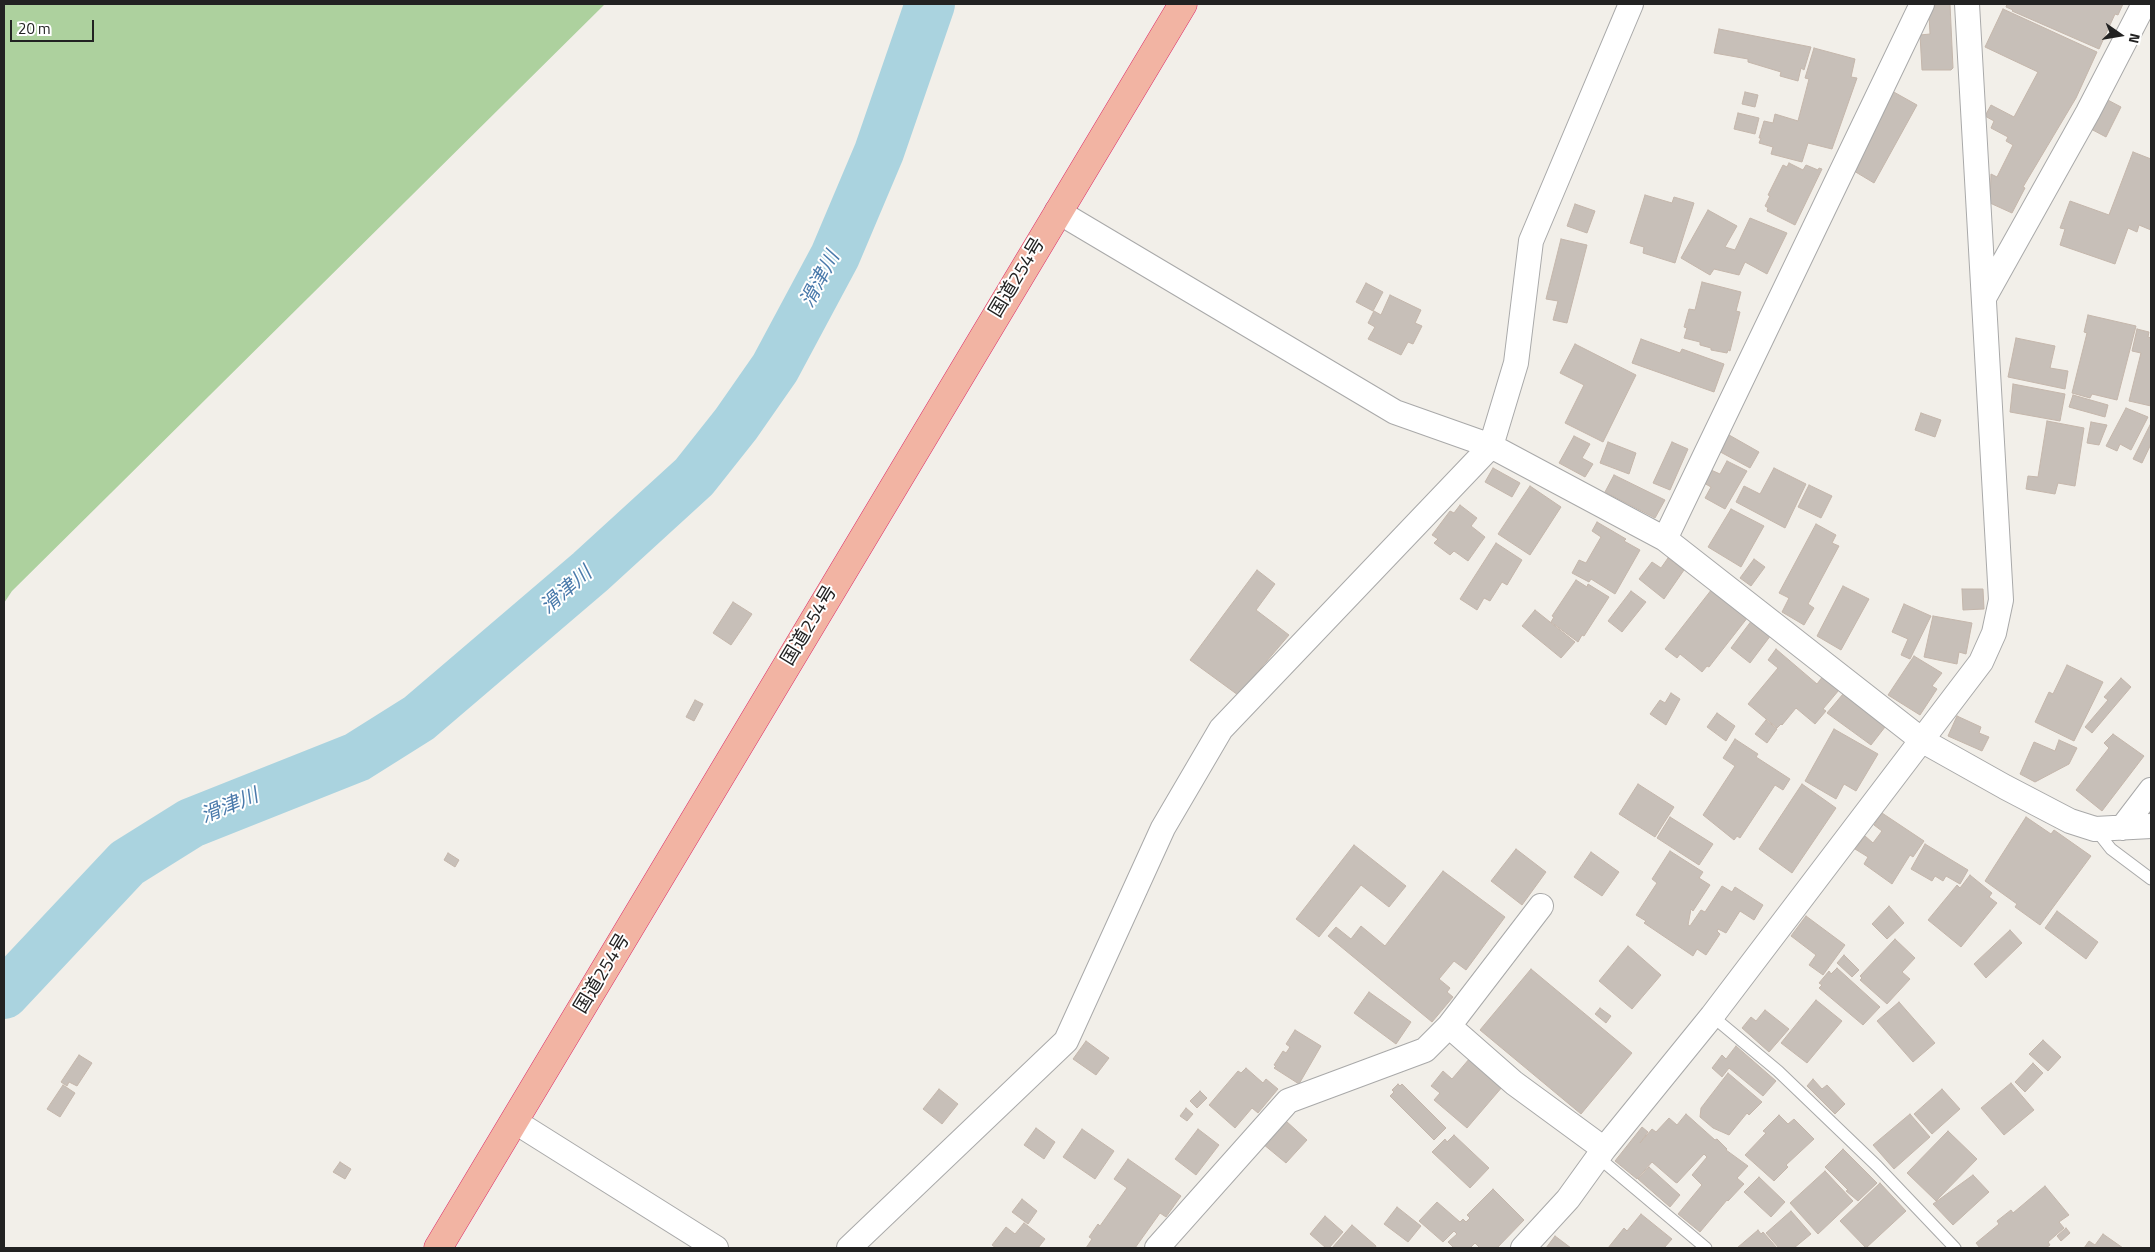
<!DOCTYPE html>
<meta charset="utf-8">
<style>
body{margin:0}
#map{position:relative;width:2155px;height:1252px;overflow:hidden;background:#f2efe9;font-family:"Titillium Web",sans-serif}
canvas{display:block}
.frame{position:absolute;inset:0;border:5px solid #222;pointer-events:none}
.north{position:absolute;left:2095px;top:10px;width:50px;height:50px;-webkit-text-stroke:4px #fff;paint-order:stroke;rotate:103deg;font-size:14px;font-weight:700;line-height:20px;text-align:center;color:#222}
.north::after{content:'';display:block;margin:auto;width:18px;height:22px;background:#222;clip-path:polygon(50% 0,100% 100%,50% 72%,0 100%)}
.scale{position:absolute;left:10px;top:20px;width:84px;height:22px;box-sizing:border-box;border:2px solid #222;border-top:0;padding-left:6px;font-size:15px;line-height:18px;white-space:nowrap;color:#222;-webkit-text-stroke:4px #fff;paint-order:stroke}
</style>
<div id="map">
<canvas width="2155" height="1252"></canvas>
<div class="frame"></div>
<div class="north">N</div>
<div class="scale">20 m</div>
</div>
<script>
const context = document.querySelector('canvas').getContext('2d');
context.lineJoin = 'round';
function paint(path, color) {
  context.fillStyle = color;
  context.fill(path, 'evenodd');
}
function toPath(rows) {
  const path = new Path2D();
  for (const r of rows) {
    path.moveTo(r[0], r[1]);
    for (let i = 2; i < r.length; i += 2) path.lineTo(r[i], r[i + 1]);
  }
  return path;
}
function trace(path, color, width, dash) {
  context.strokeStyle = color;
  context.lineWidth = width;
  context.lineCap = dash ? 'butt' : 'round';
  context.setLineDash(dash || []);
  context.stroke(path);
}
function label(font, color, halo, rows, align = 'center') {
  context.font = font + ' "Titillium Web","Noto Sans JP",sans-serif';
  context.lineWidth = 4;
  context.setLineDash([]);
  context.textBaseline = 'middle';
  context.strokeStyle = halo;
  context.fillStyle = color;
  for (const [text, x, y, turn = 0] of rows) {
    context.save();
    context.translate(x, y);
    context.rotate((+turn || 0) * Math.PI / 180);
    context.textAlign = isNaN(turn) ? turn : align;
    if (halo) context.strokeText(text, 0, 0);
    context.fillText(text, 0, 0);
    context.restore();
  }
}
const forest = toPath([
 [4,4,605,4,12,591,4,603]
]);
const river = toPath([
 [4,994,127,863,191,823,357,757,419,718,590,572,694,477,736,424,775,368,835,256,879,152,930,4]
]);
const building = toPath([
 [1936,4,1950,4,1953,68,1951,70,1922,70,1920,35,1930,34,1929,15,1936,4],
 [2007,4,2123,4,2118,15,2115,14,2099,49,2012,11,2013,10,2006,7,2007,4],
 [2003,9,2097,52,2076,98,2023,187,2025,188,2012,213,1990,203,1991,174,1997,177,2013,145,2006,141,2008,137,1991,128,1994,121,1985,116,1991,105,2014,117,2038,72,1985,47,2003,9],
 [1719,29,1811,47,1804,70,1801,68,1798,81,1780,76,1781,72,1748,62,1748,59,1714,53,1719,29],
 [1814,48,1855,59,1851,77,1857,78,1832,149,1808,143,1802,162,1771,154,1773,147,1759,143,1761,138,1759,138,1764,121,1773,123,1775,114,1798,121,1809,79,1805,78,1814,48],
 [1892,91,1917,105,1874,183,1849,168,1892,91],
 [1745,92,1758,95,1755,107,1742,104,1745,92],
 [2104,98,2121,107,2106,137,2089,128,2104,98],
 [1738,113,1759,118,1755,134,1734,129,1738,113],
 [2133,152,2151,159,2151,230,2139,225,2137,232,2128,228,2115,264,2060,245,2065,229,2060,228,2070,201,2109,215,2133,152],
 [1789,163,1803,170,1806,165,1818,170,1819,168,1822,169,1795,225,1767,211,1768,208,1765,206,1770,196,1768,195,1783,165,1787,167,1789,163],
 [1645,195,1672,203,1674,197,1694,203,1675,263,1643,253,1644,247,1630,243,1645,195],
 [1575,204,1595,211,1587,233,1567,226,1575,204],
 [1708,210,1737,226,1725,247,1735,250,1750,218,1787,233,1767,274,1745,262,1739,275,1714,269,1710,275,1681,258,1708,210],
 [1561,239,1587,245,1567,323,1553,320,1558,301,1546,299,1561,239],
 [1702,282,1741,292,1736,311,1740,312,1730,351,1728,350,1727,353,1711,350,1711,348,1700,345,1700,342,1684,338,1687,328,1684,327,1689,309,1695,310,1702,282],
 [1366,283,1383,292,1373,311,1356,302,1366,283],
 [1390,295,1421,310,1415,323,1422,326,1413,344,1408,342,1401,355,1368,339,1375,327,1368,323,1374,311,1381,315,1390,295],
 [2088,315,2136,326,2117,400,2092,394,2090,398,2072,393,2087,333,2084,332,2088,315],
 [2137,329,2149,332,2148,337,2151,338,2151,406,2129,401,2141,353,2132,351,2137,329],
 [2016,338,2055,346,2050,368,2068,371,2065,389,2008,377,2016,338],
 [1641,339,1680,353,1682,349,1724,364,1714,392,1632,363,1641,339],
 [1575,344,1636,375,1603,442,1565,423,1584,385,1560,373,1575,344],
 [2013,384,2065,394,2060,421,2010,412,2013,384],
 [2073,395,2108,405,2105,417,2069,407,2073,395],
 [2126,408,2148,417,2131,450,2120,444,2117,451,2106,446,2126,408],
 [1921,413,1941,420,1935,437,1915,430,1921,413],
 [2047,421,2084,428,2075,486,2058,483,2055,494,2026,489,2028,476,2038,477,2047,421],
 [2091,422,2107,425,2099,445,2087,443,2091,422],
 [2151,423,2151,444,2142,463,2133,459,2151,423],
 [1722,431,1759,452,1750,468,1713,448,1722,431],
 [1574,436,1590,444,1582,458,1593,464,1585,477,1559,463,1574,436],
 [1608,442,1636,453,1629,474,1600,463,1608,442],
 [1672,442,1688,449,1670,490,1653,483,1672,442],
 [1727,461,1747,471,1725,509,1705,498,1711,487,1704,483,1711,470,1720,474,1727,461],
 [1493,468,1520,483,1512,497,1485,482,1493,468],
 [1774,468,1806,484,1785,528,1736,502,1744,486,1760,494,1774,468],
 [1614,475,1665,500,1655,518,1605,492,1614,475],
 [1809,485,1832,496,1821,518,1798,507,1809,485],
 [1530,486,1561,507,1530,555,1498,534,1530,486],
 [1460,505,1477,518,1471,526,1485,537,1468,561,1454,551,1450,555,1434,543,1438,539,1432,535,1450,511,1454,513,1460,505],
 [1731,509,1764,526,1741,567,1708,547,1731,509],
 [1597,522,1626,539,1624,541,1640,550,1615,594,1591,579,1589,582,1572,573,1579,560,1586,563,1601,537,1592,531,1597,522],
 [1816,524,1836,535,1832,543,1839,546,1808,604,1814,608,1804,625,1782,612,1789,598,1779,593,1816,524],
 [1496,543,1522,560,1507,585,1502,582,1490,601,1484,598,1477,610,1460,599,1496,543],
 [1668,558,1684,570,1664,599,1639,579,1652,562,1661,568,1668,558],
 [1754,559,1765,567,1751,586,1740,578,1754,559],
 [1257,570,1275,584,1256,610,1289,635,1238,695,1190,660,1257,570],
 [1576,580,1587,587,1588,584,1609,597,1584,636,1582,635,1578,642,1551,622,1554,617,1552,616,1576,580],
 [1843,586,1869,599,1841,650,1817,636,1843,586],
 [1712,589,1748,617,1709,667,1707,666,1702,672,1680,654,1677,658,1665,649,1712,589],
 [1962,589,1983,589,1984,609,1963,610,1962,589],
 [1631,591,1646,602,1622,632,1608,621,1631,591],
 [733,602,752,614,731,645,713,633,733,602],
 [1904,604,1931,616,1910,659,1901,655,1908,639,1892,632,1904,604],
 [1535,610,1575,642,1561,658,1522,626,1535,610],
 [1933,616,1972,623,1966,654,1959,652,1957,664,1924,657,1933,616],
 [1752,620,1771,635,1750,663,1731,648,1752,620],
 [1776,649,1817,684,1823,676,1839,690,1823,709,1826,711,1815,724,1796,708,1782,725,1781,724,1777,728,1748,704,1778,668,1768,660,1776,649],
 [1914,656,1942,673,1932,686,1937,689,1920,715,1888,695,1914,656],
 [2067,665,2103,682,2074,741,2035,722,2049,692,2053,694,2067,665],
 [2121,678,2131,687,2092,733,2085,727,2108,700,2104,697,2121,678],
 [1671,693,1680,699,1666,725,1650,714,1660,700,1665,703,1671,693],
 [1843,694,1885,727,1871,745,1827,713,1843,694],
 [695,700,703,704,694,721,686,717,695,700],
 [1717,713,1735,726,1726,741,1707,727,1717,713],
 [1957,716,1981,727,1979,733,1989,737,1982,751,1948,736,1957,716],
 [1766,720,1777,729,1767,743,1755,734,1766,720],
 [1834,729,1878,754,1856,791,1844,784,1836,799,1805,781,1834,729],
 [2113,734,2144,756,2102,811,2076,790,2109,748,2104,743,2113,734],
 [1735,739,1758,754,1756,757,1790,779,1783,790,1775,785,1740,838,1737,836,1734,840,1703,815,1735,766,1723,758,1735,739],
 [2059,740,2077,748,2069,764,2035,782,2020,774,2034,742,2055,751,2059,740],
 [1638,784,1674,807,1655,837,1619,814,1638,784],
 [1802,784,1836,808,1792,873,1759,849,1802,784],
 [1882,813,1924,841,1913,857,1910,855,1892,884,1864,864,1868,857,1855,849,1865,836,1873,843,1882,831,1874,825,1882,813],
 [1670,817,1713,844,1699,865,1657,838,1670,817],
 [2026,817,2051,834,2054,830,2091,856,2040,925,2015,907,2017,904,1985,881,2026,817],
 [1925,844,1968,870,1960,884,1946,876,1943,881,1935,876,1932,881,1911,869,1925,844],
 [1354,845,1406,886,1389,907,1361,885,1319,937,1296,919,1354,845],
 [1516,849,1546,872,1522,905,1491,881,1516,849],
 [1670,851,1703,872,1699,878,1710,885,1693,911,1691,909,1688,925,1690,926,1701,910,1705,912,1722,886,1732,892,1735,887,1763,905,1754,920,1740,911,1726,933,1718,929,1717,931,1720,934,1706,955,1697,949,1693,956,1644,923,1646,921,1636,915,1657,883,1652,879,1670,851],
 [1591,852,1619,872,1602,896,1574,877,1591,852],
 [448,853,459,860,455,867,444,860,448,853],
 [1443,871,1505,917,1466,970,1454,961,1439,979,1450,988,1447,992,1453,997,1432,1022,1328,936,1336,927,1351,939,1361,926,1385,946,1443,871],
 [1970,875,1992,893,1989,897,1997,903,1961,947,1928,920,1957,885,1960,888,1970,875],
 [1889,906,1904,923,1887,939,1872,924,1889,906],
 [2057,911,2098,942,2086,959,2045,928,2057,911],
 [1806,916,1845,945,1823,975,1809,965,1816,955,1791,936,1806,916],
 [2010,930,2022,943,1986,978,1974,964,2010,930],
 [1895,939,1915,958,1902,972,1910,979,1887,1004,1860,980,1862,978,1860,976,1895,939],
 [1628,946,1661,975,1632,1009,1599,981,1628,946],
 [1844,955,1859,970,1852,977,1837,963,1844,955],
 [1837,968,1880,1007,1863,1025,1819,988,1822,985,1819,983,1829,971,1831,974,1837,968],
 [1531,969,1632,1053,1581,1114,1480,1030,1531,969],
 [1369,992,1411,1022,1396,1044,1354,1013,1369,992],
 [1816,1000,1842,1021,1807,1063,1781,1043,1816,1000],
 [1899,1002,1935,1043,1913,1062,1877,1021,1899,1002],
 [1600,1008,1611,1016,1606,1023,1595,1014,1600,1008],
 [1765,1010,1789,1029,1769,1052,1742,1028,1751,1017,1756,1021,1765,1010],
 [1295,1030,1321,1046,1299,1084,1274,1068,1276,1066,1274,1065,1283,1051,1286,1053,1290,1047,1286,1044,1295,1030],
 [2043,1040,2061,1057,2048,1071,2029,1054,2043,1040],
 [1086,1041,1109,1058,1096,1075,1073,1059,1086,1041],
 [1736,1046,1776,1081,1763,1096,1729,1068,1722,1077,1712,1068,1722,1055,1726,1059,1736,1046],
 [79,1055,92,1063,77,1086,69,1082,67,1086,61,1082,79,1055],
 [1470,1058,1503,1086,1467,1128,1434,1100,1440,1093,1431,1086,1443,1071,1452,1079,1470,1058],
 [2033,1063,2043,1073,2025,1092,2015,1082,2033,1063],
 [1246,1068,1263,1083,1266,1079,1278,1089,1258,1113,1252,1108,1235,1128,1209,1105,1238,1071,1241,1073,1246,1068],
 [1728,1073,1762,1102,1749,1115,1747,1113,1729,1135,1713,1128,1700,1117,1701,1108,1728,1073],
 [1813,1079,1822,1089,1827,1085,1845,1104,1835,1114,1807,1086,1813,1079],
 [2011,1083,2034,1110,2004,1135,1981,1108,2011,1083],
 [1398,1084,1400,1086,1402,1084,1446,1128,1434,1140,1390,1096,1394,1092,1392,1090,1398,1084],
 [63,1085,75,1093,60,1117,47,1109,63,1085],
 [939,1089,958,1104,942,1124,923,1109,939,1089],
 [1942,1089,1960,1109,1932,1134,1914,1114,1942,1089],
 [1200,1091,1207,1098,1197,1108,1190,1101,1200,1091],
 [1186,1108,1193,1114,1187,1121,1180,1116,1186,1108],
 [1686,1114,1715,1140,1717,1139,1727,1149,1726,1150,1748,1166,1737,1178,1744,1184,1728,1201,1727,1200,1700,1232,1678,1214,1702,1185,1692,1175,1707,1157,1704,1154,1677,1183,1675,1182,1652,1162,1637,1179,1615,1161,1642,1127,1648,1132,1640,1143,1652,1129,1656,1132,1669,1118,1677,1125,1686,1114],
 [1910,1114,1930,1137,1894,1169,1873,1145,1910,1114],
 [1779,1115,1788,1124,1794,1119,1814,1139,1786,1165,1788,1167,1774,1181,1745,1155,1766,1133,1763,1131,1779,1115],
 [1286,1121,1307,1140,1286,1163,1263,1144,1286,1121],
 [1036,1128,1055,1142,1044,1159,1024,1145,1036,1128],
 [1082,1129,1114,1151,1095,1179,1063,1157,1082,1129],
 [1198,1129,1219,1145,1196,1175,1175,1159,1198,1129],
 [1948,1131,1977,1159,1936,1201,1907,1173,1948,1131],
 [1454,1135,1489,1168,1470,1188,1432,1152,1445,1139,1447,1142,1454,1135],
 [1843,1149,1877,1183,1858,1201,1846,1191,1848,1190,1825,1167,1843,1149],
 [1128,1159,1181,1196,1166,1217,1160,1213,1135,1248,1086,1248,1092,1239,1089,1237,1098,1224,1100,1226,1127,1188,1114,1179,1128,1159],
 [340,1162,351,1169,345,1179,333,1172,340,1162],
 [1649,1167,1680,1195,1670,1207,1638,1179,1649,1167],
 [1825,1171,1853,1201,1818,1234,1790,1203,1825,1171],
 [1973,1175,1989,1192,1953,1225,1933,1204,1973,1175],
 [1759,1177,1785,1202,1771,1217,1744,1192,1759,1177],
 [1880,1183,1906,1211,1866,1248,1840,1221,1880,1183],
 [2045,1186,2069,1215,2059,1222,2064,1228,2048,1242,2050,1245,2046,1248,1980,1248,1976,1243,1999,1224,1997,1221,2011,1210,2013,1213,2045,1186],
 [1493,1189,1524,1220,1497,1248,1480,1248,1475,1243,1470,1248,1454,1248,1448,1242,1457,1234,1454,1231,1443,1242,1419,1221,1437,1202,1460,1222,1463,1219,1466,1222,1470,1218,1467,1215,1493,1189],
 [1022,1199,1037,1211,1028,1224,1012,1212,1022,1199],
 [1397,1207,1421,1226,1408,1242,1384,1224,1397,1207],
 [1791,1211,1811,1234,1794,1248,1779,1248,1766,1233,1791,1211],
 [1641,1214,1672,1239,1664,1248,1608,1248,1624,1228,1627,1231,1641,1214],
 [1325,1216,1343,1232,1329,1248,1326,1248,1310,1234,1325,1216],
 [1024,1223,1045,1239,1038,1248,996,1248,992,1245,1006,1227,1015,1234,1024,1223],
 [1352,1225,1376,1246,1375,1248,1332,1248,1352,1225],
 [2066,1228,2070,1233,2061,1241,2057,1236,2066,1228],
 [1758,1230,1761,1234,1763,1232,1777,1248,1737,1248,1758,1230],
 [2103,1234,2123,1248,2084,1248,2089,1241,2095,1245,2103,1234],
 [1555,1236,1571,1248,1546,1248,1555,1236]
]);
const service = toPath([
 [2096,830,2111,849,2151,879],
 [1712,1016,1778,1071,1877,1166,1955,1248],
 [1599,1158,1706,1248]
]);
const minor = toPath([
 [1057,211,1395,412,1491,446,1665,539,1923,741,2005,787,2070,821,2095,829,2151,826],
 [1984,298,2088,112,2144,4],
 [1665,539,1922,4],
 [2122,828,2151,790],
 [1449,1026,1541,906],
 [514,1121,716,1248],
 [849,1248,1066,1041,1163,828,1221,729,1491,446,1516,363,1531,241,1631,4],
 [1157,1248,1288,1101,1425,1050,1449,1026,1514,1083,1604,1149],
 [1523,1248,1568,1199,1604,1149,1712,1016,1981,662,1994,633,2001,600,1967,4]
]);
const trunk = toPath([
 [438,1248,1183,4]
]);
const streetNames = [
 ["国道254号",1018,278,-59],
 ["国道254号",810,626,-59],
 ["国道254号",603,974,-59]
];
const waterNames = [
 ["滑津川",821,280,-62],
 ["滑津川",567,591,-41],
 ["滑津川",230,807,-22]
];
paint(forest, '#add19e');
trace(river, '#aad3df', 50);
paint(building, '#c7bfb8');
trace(building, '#c4b6ab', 1);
trace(service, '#a9a9a9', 13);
trace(minor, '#a9a9a9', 26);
trace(trunk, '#dc2a67', 29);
trace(service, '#fff', 11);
trace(minor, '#fff', 24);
trace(trunk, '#f2b4a3', 28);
label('19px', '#222', '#fff', streetNames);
label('italic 20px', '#4a7aab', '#fff', waterNames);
</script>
